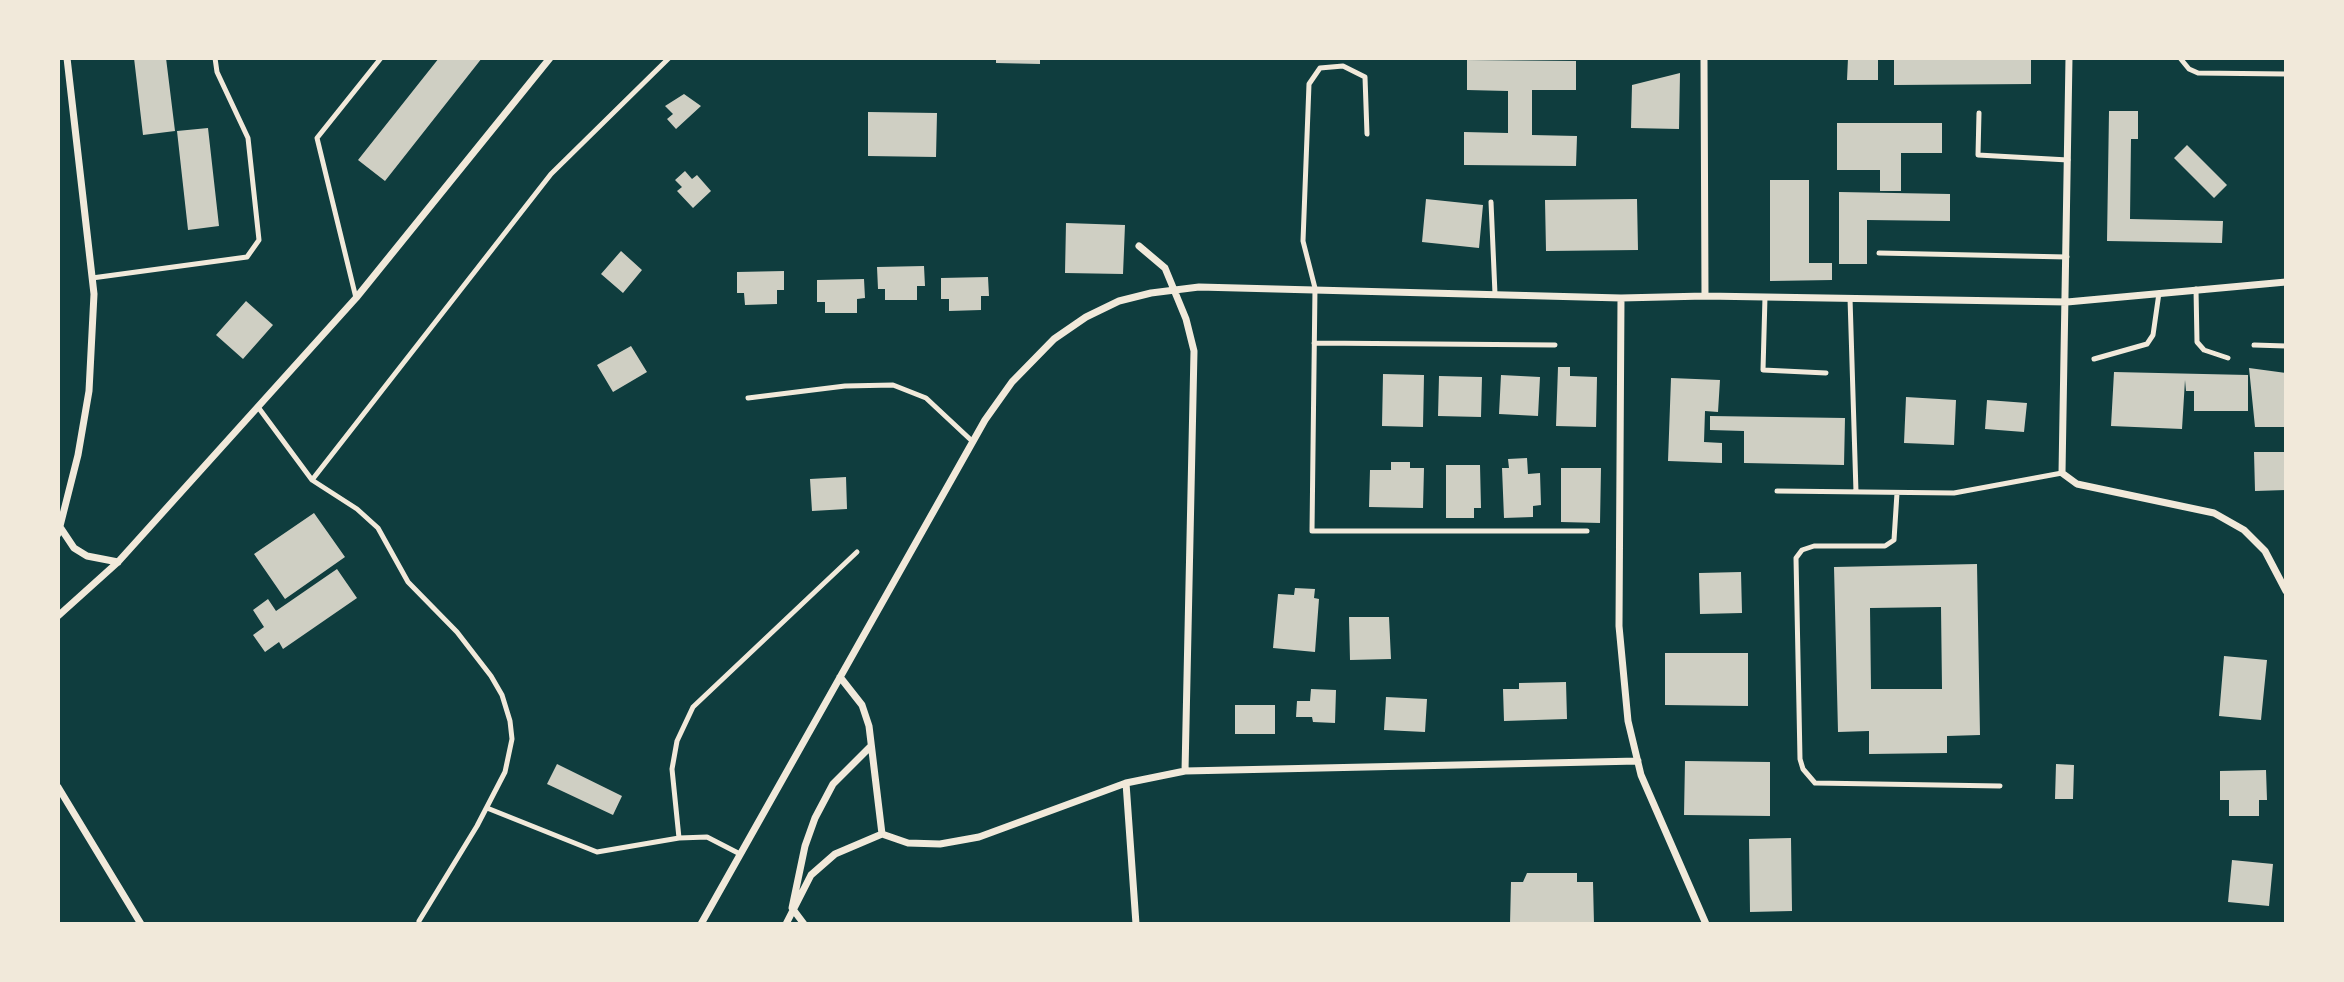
<!DOCTYPE html>
<style>
body{margin:0}
#map{position:relative;width:2344px;height:982px;overflow:hidden;background:#0f3d3e;font-family:"Exo 2",sans-serif}
canvas{display:block}
.frame{position:absolute;inset:0;border:60px solid #f1e9da;pointer-events:none}
</style>
<div id="map">
<canvas width="2344" height="982"></canvas>
<div class="frame"></div>
</div>
<script>
const context = document.querySelector('canvas').getContext('2d');
context.lineJoin = 'round';
function paint(path, color) {
  context.fillStyle = color;
  context.fill(path, 'evenodd');
}
function toPath(rows) {
  const path = new Path2D();
  for (const r of rows) {
    path.moveTo(r[0], r[1]);
    for (let i = 2; i < r.length; i += 2) path.lineTo(r[i], r[i + 1]);
  }
  return path;
}
function trace(path, color, width, dash) {
  context.strokeStyle = color;
  context.lineWidth = width;
  context.lineCap = dash ? 'butt' : 'round';
  context.setLineDash(dash || []);
  context.stroke(path);
}
const building = toPath([
 [134,58,166,58,175,131,143,135],
 [439,58,482,58,385,181,358,160],
 [996,58,1040,58,1040,64,996,63],
 [1848,58,1878,58,1878,80,1847,80],
 [1894,58,2031,58,2031,84,1894,85],
 [1467,60,1576,61,1576,90,1532,90,1532,135,1577,136,1576,166,1464,165,1464,132,1508,133,1508,91,1467,90],
 [1680,73,1679,129,1631,128,1632,85],
 [684,94,701,106,676,129,667,119,673,114,665,106],
 [2109,111,2138,111,2138,139,2131,139,2130,219,2223,221,2222,243,2107,241],
 [868,112,937,113,936,157,868,156],
 [1837,123,1942,123,1942,153,1901,153,1901,191,1880,191,1880,170,1837,170],
 [208,128,219,226,188,230,177,131],
 [2187,145,2227,185,2214,198,2174,158],
 [685,171,692,179,697,175,711,191,693,208,677,191,682,187,675,180],
 [1770,180,1809,180,1809,263,1832,263,1832,280,1770,281],
 [1839,192,1950,194,1950,221,1867,220,1867,264,1839,264],
 [1426,199,1483,205,1479,248,1422,242],
 [1637,199,1638,250,1546,251,1545,200],
 [1066,223,1125,225,1123,274,1065,273],
 [621,251,642,270,623,293,601,274],
 [924,266,925,286,917,286,917,300,885,300,885,289,878,289,877,267],
 [784,271,784,290,777,290,777,304,745,305,744,293,737,293,737,272],
 [988,277,989,296,981,296,981,310,949,311,949,299,941,299,941,278],
 [864,279,865,298,857,299,857,313,825,313,825,302,817,302,817,280],
 [246,301,273,325,243,359,216,335],
 [631,346,647,372,613,392,597,365],
 [1558,367,1570,367,1570,376,1597,377,1596,427,1556,426],
 [2249,368,2286,373,2286,427,2255,427],
 [2114,372,2248,375,2248,411,2194,411,2194,391,2186,391,2185,380,2182,429,2111,426],
 [1383,374,1424,375,1423,427,1382,426],
 [1501,375,1540,377,1538,416,1499,414],
 [1439,376,1482,377,1481,417,1438,416],
 [1671,378,1720,380,1718,412,1705,411,1704,442,1722,443,1722,463,1668,461],
 [1906,397,1956,400,1954,445,1904,443],
 [1987,400,2027,403,2024,432,1985,429],
 [1710,416,1845,418,1844,465,1744,463,1744,431,1710,430],
 [2254,452,2286,452,2286,490,2255,491],
 [1527,458,1528,474,1540,473,1541,505,1533,506,1533,517,1504,518,1502,468,1509,468,1508,459],
 [1391,462,1410,462,1410,468,1424,468,1423,508,1369,507,1370,470,1391,470],
 [1446,465,1480,465,1481,508,1474,508,1474,518,1446,518],
 [1561,468,1601,468,1600,523,1561,522],
 [846,477,847,509,812,511,810,479],
 [314,513,345,557,285,599,254,554],
 [1977,564,1980,735,1947,736,1947,753,1869,754,1869,731,1838,732,1834,567],
 [1941,607,1942,689,1871,689,1870,608],
 [337,569,357,598,283,649,279,642,265,652,253,635,264,627,253,610,268,599,276,611],
 [1741,572,1742,613,1700,614,1699,573],
 [1295,588,1315,589,1314,598,1319,599,1315,652,1273,648,1278,594,1294,595],
 [1349,617,1389,617,1391,659,1350,660],
 [1665,653,1748,653,1748,706,1665,705],
 [2224,656,2267,660,2261,720,2219,716],
 [1566,682,1567,719,1504,721,1503,689,1519,689,1519,683],
 [1311,689,1336,690,1335,723,1313,722,1312,717,1296,717,1297,701,1310,701],
 [1386,697,1427,699,1425,732,1384,730],
 [1235,705,1275,705,1275,734,1235,734],
 [1685,761,1770,762,1770,816,1684,815],
 [557,764,622,796,613,815,547,784],
 [2056,764,2074,765,2073,799,2055,799],
 [2266,770,2267,800,2259,800,2259,816,2229,816,2229,800,2220,800,2220,771],
 [1791,838,1792,911,1750,912,1749,839],
 [2232,860,2273,864,2269,906,2228,902],
 [1527,873,1577,873,1577,882,1593,882,1594,924,1510,924,1511,882,1523,882]
]);
const path = toPath([
 [58,356,58,374]
]);
const service = toPath([
 [2180,58,2189,69,2198,73,2286,74],
 [1979,113,1978,155,2068,160],
 [1367,134,1365,77,1343,66,1320,68,1309,84,1303,241,1315,288,1312,531,1587,531],
 [1491,202,1495,294],
 [1879,253,2067,257],
 [92,278,247,257,259,240,248,138,217,72,215,58],
 [2196,289,2197,342,2204,350,2228,358],
 [1765,297,1763,370,1826,373],
 [356,298,317,138,381,58],
 [1850,298,1856,492],
 [1314,343,1555,345],
 [2254,345,2286,346],
 [2094,359,2147,344,2153,335,2159,293],
 [748,398,845,386,893,385,926,398,972,441],
 [258,407,312,480,357,509,378,528,408,582,457,632,491,676,502,695,510,721,512,739,505,772,477,826,419,921],
 [312,480,551,174,669,58],
 [1777,491,1954,493,2062,473],
 [1897,493,1894,540,1885,546,1814,546,1802,550,1796,558,1800,759,1803,769,1815,783,2000,786],
 [487,808,597,852,679,838,707,837,740,854],
 [679,838,672,769,677,741,693,707,857,552]
]);
const minor = toPath([
 [1704,58,1705,296],
 [2069,58,2062,473,2077,484,2214,513,2244,530,2265,551,2286,591],
 [1139,246,1165,268,1186,319,1194,351,1185,771,1638,761],
 [1621,298,1619,626,1628,721,1641,775,1706,924],
 [60,527,74,548,87,556,118,562],
 [58,534,78,455,89,391,94,294,67,58],
 [58,616,118,562,356,298,550,58],
 [840,677,862,705,869,726,882,834,908,843,940,844,979,837,1126,783,1136,924],
 [1126,783,1185,771],
 [58,787,141,924],
 [701,924,985,420,1012,382,1054,339,1086,317,1119,301,1151,293,1199,287,1621,298,1705,296,2067,302,2286,282],
 [786,924,811,875,835,854,882,834],
 [804,924,792,908,805,846,815,818,833,784,871,746]
]);
paint(building, '#cfcfc3');
trace(path, '#f1e9da', 3.5);
trace(service, '#f1e9da', 5);
trace(minor, '#f1e9da', 7);
</script>
